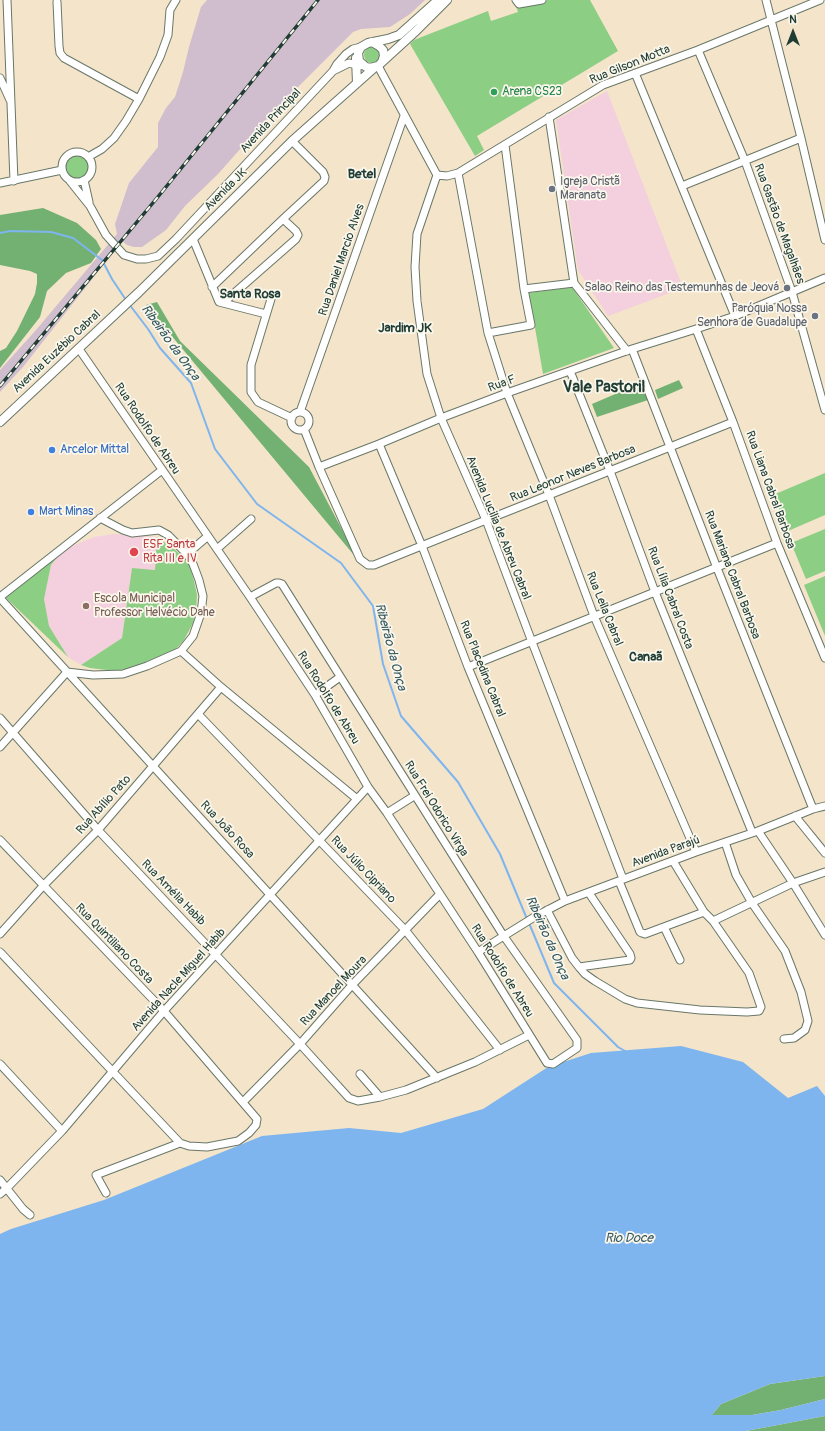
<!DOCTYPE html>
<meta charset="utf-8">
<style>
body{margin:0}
#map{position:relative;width:825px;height:1431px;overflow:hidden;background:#f3e4ca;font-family:Pangolin,sans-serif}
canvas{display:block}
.north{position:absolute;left:773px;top:12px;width:40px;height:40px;-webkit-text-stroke:3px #fbf7ec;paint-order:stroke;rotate:0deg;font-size:11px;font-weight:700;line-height:16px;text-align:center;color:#1f3d34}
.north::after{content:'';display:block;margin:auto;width:14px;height:18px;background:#1f3d34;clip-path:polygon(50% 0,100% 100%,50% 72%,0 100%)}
</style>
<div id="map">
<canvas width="825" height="1431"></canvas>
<div class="north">N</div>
</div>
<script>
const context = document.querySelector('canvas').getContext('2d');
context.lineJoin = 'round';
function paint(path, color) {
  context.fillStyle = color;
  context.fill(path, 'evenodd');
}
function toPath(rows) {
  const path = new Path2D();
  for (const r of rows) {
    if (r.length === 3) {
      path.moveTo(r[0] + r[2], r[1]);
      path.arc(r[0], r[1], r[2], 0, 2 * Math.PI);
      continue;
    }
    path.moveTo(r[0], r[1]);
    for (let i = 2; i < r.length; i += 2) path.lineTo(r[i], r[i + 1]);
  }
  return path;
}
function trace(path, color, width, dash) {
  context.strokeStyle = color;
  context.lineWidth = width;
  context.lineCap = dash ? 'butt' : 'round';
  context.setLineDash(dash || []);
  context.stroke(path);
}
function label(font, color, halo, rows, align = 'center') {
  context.font = font + ' Pangolin,sans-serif';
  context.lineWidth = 3.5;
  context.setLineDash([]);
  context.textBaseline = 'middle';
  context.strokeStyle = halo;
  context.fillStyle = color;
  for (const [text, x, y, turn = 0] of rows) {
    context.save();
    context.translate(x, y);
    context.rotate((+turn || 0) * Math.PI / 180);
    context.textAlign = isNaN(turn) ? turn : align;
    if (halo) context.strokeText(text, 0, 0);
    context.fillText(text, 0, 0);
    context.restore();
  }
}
const built = toPath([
 [607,91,683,288,608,316,578,270,556,120],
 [114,534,157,537,155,570,132,568,122,638,81,665,68,657,49,626,44,599,51,565,60,554,72,546,94,537]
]);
const industrial = toPath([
 [207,0,425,0,410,14,390,27,361,29,353,32,273,112,218,174,185,206,166,230,142,247,134,247,127,245,122,241,23,367,0,392,0,370,36,330,117,234,115,224,129,183,158,147,158,123,166,108,175,97,183,72,189,47,201,7]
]);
const green = toPath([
 [548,0,590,0,618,51,477,136,484,150,475,156,410,44,414,40,488,11,491,21,518,12,516,6],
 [372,55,8],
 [77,167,12],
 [572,287,614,348,543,374,529,293],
 [825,473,825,515,788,531,773,495],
 [825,529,825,571,806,579,791,543],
 [157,537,172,547,183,557,190,566,194,581,197,595,196,611,193,623,184,640,175,650,131,668,115,671,90,668,81,665,122,638,132,568,155,570],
 [60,554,51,565,44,599,49,626,68,657,5,597],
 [825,576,825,636,804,585]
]);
const forest = toPath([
 [43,208,77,223,96,240,101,249,91,263,66,273,47,291,40,317,0,368,0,351,6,348,17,331,35,294,37,283,37,274,30,271,0,265,0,215],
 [157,302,180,341,309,467,358,560,146,305],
 [679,380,683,388,658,399,655,390],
 [641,383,648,400,597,417,592,404],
 [825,1376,825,1399,781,1410,752,1415,711,1416,721,1404,770,1384],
 [825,1416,825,1431,746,1431]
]);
const water = toPath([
 [681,1046,743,1062,788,1098,817,1086,825,1096,825,1376,770,1384,721,1404,712,1415,752,1415,781,1410,825,1399,825,1416,746,1431,0,1431,0,1234,11,1229,104,1200,262,1136,349,1128,401,1133,483,1109,548,1067,591,1053]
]);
const stream = toPath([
 [0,233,10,231,51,232,73,238,102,260,112,279,126,300],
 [129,304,148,329,160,348,191,383,215,449,257,504,341,563,373,606,383,664,401,716,458,782,500,854,527,919],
 [529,923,554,983,618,1047,625,1051]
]);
const minor = toPath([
 [7,0,14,181],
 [516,0,519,4,542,0],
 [766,0,801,138,825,240],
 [57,2,59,46,60,53,64,58,139,99],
 [698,50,745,161,792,292,825,410],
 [378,66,437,175],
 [335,70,349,63,360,66],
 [635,73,735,316],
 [0,78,10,100],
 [549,117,574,283,627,351],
 [77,167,15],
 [88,157,102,149,114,138,126,121,139,99,160,57,168,35,170,10,176,0],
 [458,173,488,333,507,393,549,495,594,616,696,852],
 [437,175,417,234,415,267,417,301,427,374,441,418,486,520,532,642,623,879],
 [437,175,447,176,458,173,603,85,698,50,820,0],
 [84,180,89,202],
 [70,181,90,206,106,235,124,255,137,259,146,259,158,256,176,239,333,71,337,64,346,54,353,49,361,47],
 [0,183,62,170],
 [682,186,801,138],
 [193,239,219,302,266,314],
 [212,287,283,219,324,181,325,177,323,172,292,141],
 [524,289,574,283],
 [271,299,251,365,251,392,258,402,292,418],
 [223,303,296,239,298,235,296,231,283,219],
 [696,329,733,422,777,543,825,658],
 [488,333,531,325,524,289,505,145],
 [79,349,250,597,315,695,368,787,387,813,478,952,547,1063,553,1064,577,1048,577,1040,503,935,282,584,279,583,276,583,250,597],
 [632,349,717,568,813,809],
 [570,371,610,471,655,592,752,832],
 [300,412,404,116],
 [300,421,9],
 [304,429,319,467,360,559,368,565,374,565,486,520,733,422],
 [379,444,422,546,468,667,565,901],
 [319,467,379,444,441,418,507,393,632,349,696,329,735,316,825,278],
 [217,549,251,519],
 [187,554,208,536],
 [0,597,162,470],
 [0,598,437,1078],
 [181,651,221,687,357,799],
 [468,667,777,543],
 [315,695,340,677],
 [198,714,406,931,500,1050],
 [0,718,98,830,300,1044,349,1098,358,1101,380,1097,406,1090,475,1062,529,1035],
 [0,747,67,672,93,675,123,674,147,666,181,651,193,636,201,613,203,596,199,580,193,564,187,554,168,535,159,530,132,533,123,530,100,518],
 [387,813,414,796],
 [795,816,825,853],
 [758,831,793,883,825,935],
 [0,840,164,1011,257,1119,256,1125,249,1133,238,1141,207,1147,189,1146,180,1143,96,1175,106,1193],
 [725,842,736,875,752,903,785,951,801,992,808,1021,805,1030,794,1038,784,1039],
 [619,881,640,932,642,933,645,934,704,912],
 [547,910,572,958,579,967,585,974,595,981,625,999,637,1003,700,1010,747,1012,759,1011,761,1007,749,973,713,921,704,912,673,861],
 [713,921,793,883,825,872],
 [664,927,680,960],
 [0,934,43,886,98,830,221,687],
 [0,952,180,1143],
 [478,952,536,916,565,901,696,852,758,831,813,809,825,806],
 [579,967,630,960,631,958,630,954,589,893],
 [0,1064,62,1131],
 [360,1074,380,1097],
 [243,1102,300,1044,352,985,440,894],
 [0,1180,23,1209,30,1215],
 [0,1194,7,1188,62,1131,164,1011,368,787]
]);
const major = toPath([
 [372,42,379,46,383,50,384,56,382,62,378,66,370,68,366,67,359,61,358,53,361,47,368,43,388,39,399,35,438,0],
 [356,58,357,83],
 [382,62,416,31,447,0],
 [0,422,139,292,292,141,374,68]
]);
const rail = toPath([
 [0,386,157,198,318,0]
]);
const markers = [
 [494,92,4,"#2e9e5b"],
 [552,189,4,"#6b7280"],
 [787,288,4,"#6b7280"],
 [815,316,4,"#6b7280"],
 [52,450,4,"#3f7fe0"],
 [31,512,4,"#3f7fe0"],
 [134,552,5,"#e0444e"],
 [86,606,4,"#8d6e63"]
];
const streetNames = [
 ["Rua Gilson Motta",630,65,-22],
 ["Avenida Principal",271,121,-47],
 ["Avenida JK",226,190,-45],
 ["Rua Gastão de Magalhães",779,224,70],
 ["Rua Daniel Marcio Alves",342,260,-71],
 ["Avenida Euzébio Cabral",57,352,-43],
 ["Rua F",502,384,-20],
 ["Rua Rodolfo de Abreu",147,429,56],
 ["Rua Leonor Neves Barbosa",573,474,-22],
 ["Rua Liana Cabral Barbosa",770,490,70],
 ["Avenida Lucilia de Abreu Cabral",498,528,68],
 ["Rua Mariana Cabral Barbosa",732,575,69],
 ["Rua Lília Cabral Costa",670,598,69],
 ["Rua Leila Cabral",604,609,68],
 ["Rua Placedina Cabral",482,669,68],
 ["Rua Rodolfo de Abreu",328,698,58],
 ["Rua Abílio Pato",104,805,-48],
 ["Rua Frei Odorico Virga",436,809,58],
 ["Rua João Rosa",227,830,47],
 ["Avenida Parajú",666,852,-20],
 ["Rua Júlio Cipriano",363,870,46],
 ["Rua Amélia Habib",173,893,46],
 ["Rua Quintiliano Costa",114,944,46],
 ["Rua Rodolfo de Abreu",502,971,58],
 ["Avenida Nacle Miguel Habib",179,980,-48],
 ["Rua Manoel Moura",334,991,-47]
];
const leisureNames = [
 ["Arena CS23",502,92]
];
const worshipNames = [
 ["Igreja Cristã",560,182,"left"],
 ["Maranata",560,196,"left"],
 ["Salao Reino das Testemunhas de Jeová",779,288],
 ["Paróquia Nossa",807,309],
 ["Senhora de Guadalupe",807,323]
];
const shopNames = [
 ["Arcelor Mittal",60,450],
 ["Mart Minas",39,512]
];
const healthNames = [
 ["ESF Santa",143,545],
 ["Rita III e IV",143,559]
];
const educationNames = [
 ["Escola Municipal",94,599],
 ["Professor Helvécio Dahe",94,613]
];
const neighbourhoodNames = [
 ["Betel",362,175],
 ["Santa Rosa",250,295],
 ["Jardim JK",405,329],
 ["Canaã",646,658]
];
const waterNames = [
 ["Ribeirão da Onça",170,343,54],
 ["Ribeirão da Onça",390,647,75],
 ["Ribeirão da Onça",547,938,66],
 ["Rio Doce",629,1239]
];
const districtNames = [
 ["Vale Pastoril",604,388]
];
paint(built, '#f4cfdd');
paint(industrial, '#d0bdcd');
paint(green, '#8dce85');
paint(forest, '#72b172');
paint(water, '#7eb5ee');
trace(stream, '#7eb5ee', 2);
trace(minor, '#697768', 9);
trace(major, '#697768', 10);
trace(minor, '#fff', 7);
trace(major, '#fff', 8);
trace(rail, '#1f3d34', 3.5);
trace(rail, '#fbf7ec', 2, [6]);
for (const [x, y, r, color] of markers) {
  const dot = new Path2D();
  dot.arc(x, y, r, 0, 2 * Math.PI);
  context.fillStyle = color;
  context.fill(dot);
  trace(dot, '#fbf7ec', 1.5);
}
label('12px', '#1f3d34', '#fbf7ec', streetNames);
label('12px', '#27864d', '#fbf7ec', leisureNames, 'left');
label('12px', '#5b616d', '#fbf7ec', worshipNames, 'right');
label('12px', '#366cbe', '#fbf7ec', shopNames, 'left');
label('12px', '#be3a42', '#fbf7ec', healthNames, 'left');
label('12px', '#785e54', '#fbf7ec', educationNames, 'left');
label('bold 13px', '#1f3d34', '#fbf7ec', neighbourhoodNames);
label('italic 13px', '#375b62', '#fbf7ec', waterNames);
label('bold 16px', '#1f3d34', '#fbf7ec', districtNames);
</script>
